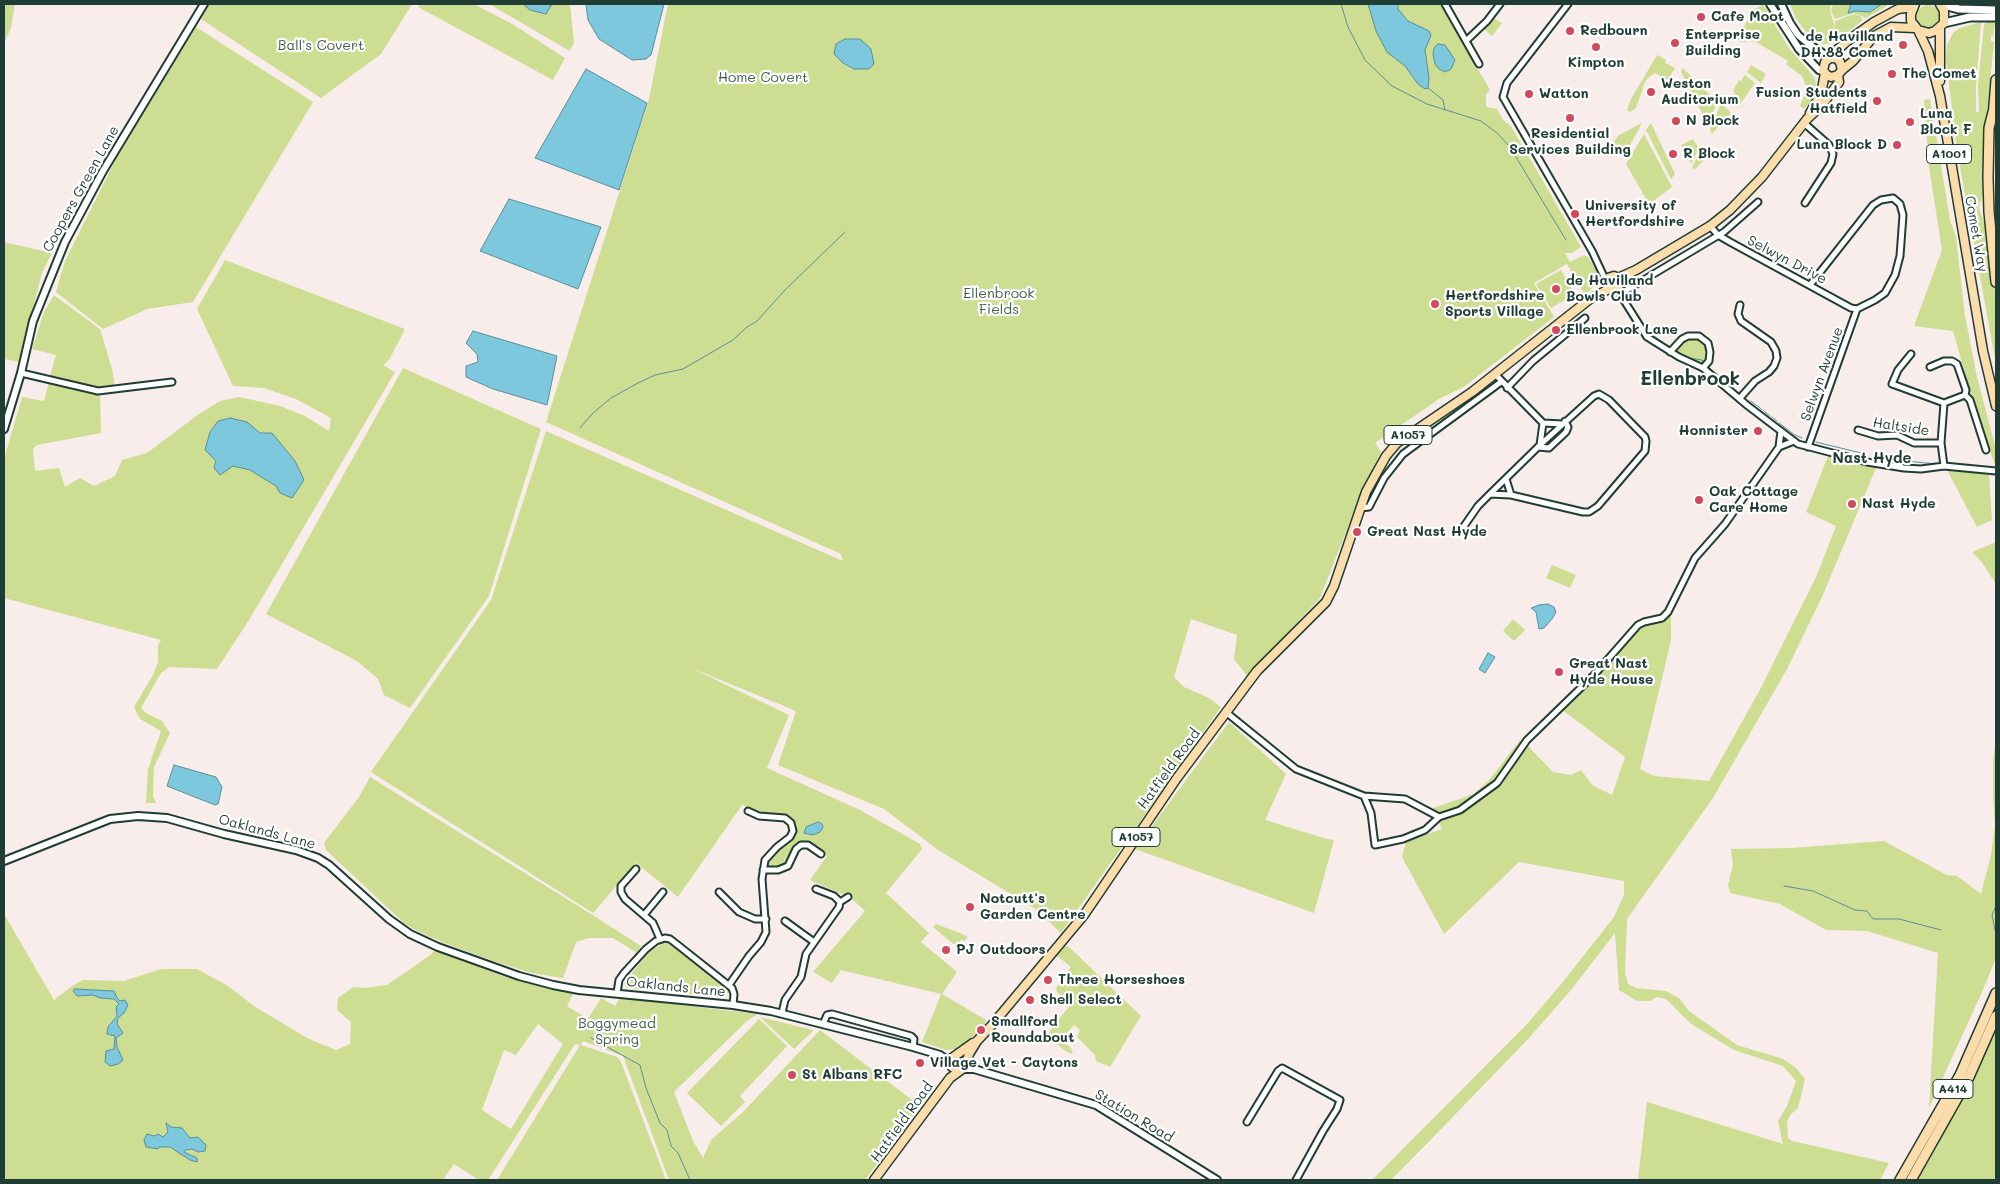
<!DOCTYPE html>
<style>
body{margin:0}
#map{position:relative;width:2000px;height:1184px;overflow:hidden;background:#f8edea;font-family:Mali,sans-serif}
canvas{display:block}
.frame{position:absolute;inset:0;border:5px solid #1f3d34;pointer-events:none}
</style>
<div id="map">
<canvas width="2000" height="1184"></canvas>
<div class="frame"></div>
</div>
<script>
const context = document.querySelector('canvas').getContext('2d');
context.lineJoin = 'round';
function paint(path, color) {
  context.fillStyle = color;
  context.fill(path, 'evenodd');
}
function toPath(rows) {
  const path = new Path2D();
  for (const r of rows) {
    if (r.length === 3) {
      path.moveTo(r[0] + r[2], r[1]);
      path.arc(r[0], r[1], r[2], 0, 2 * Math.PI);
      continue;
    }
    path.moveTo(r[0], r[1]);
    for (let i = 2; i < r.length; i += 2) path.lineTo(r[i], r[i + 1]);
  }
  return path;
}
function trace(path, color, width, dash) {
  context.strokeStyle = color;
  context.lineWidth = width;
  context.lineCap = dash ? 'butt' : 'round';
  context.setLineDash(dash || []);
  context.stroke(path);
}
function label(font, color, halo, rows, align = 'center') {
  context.font = font + ' Mali,sans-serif';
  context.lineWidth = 4.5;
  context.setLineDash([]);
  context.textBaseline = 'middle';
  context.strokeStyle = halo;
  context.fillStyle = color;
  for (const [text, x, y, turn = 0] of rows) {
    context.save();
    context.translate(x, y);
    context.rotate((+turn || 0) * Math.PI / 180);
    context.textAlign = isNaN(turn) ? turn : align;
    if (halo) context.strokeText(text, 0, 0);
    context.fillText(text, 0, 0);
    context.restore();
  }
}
const green = toPath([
 [4,4,15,4,11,28,4,43],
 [209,4,412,4,381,54,321,98,201,19],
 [420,4,474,4,514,25,565,58,553,80,418,7],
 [489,4,570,4,574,43,570,51],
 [668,4,1440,4,1490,90,1486,94,1486,107,1497,109,1503,120,1511,126,1581,247,1572,253,1565,253,1570,262,1584,255,1588,257,1600,276,1600,280,1585,295,1567,264,1534,283,1554,317,1465,386,1439,399,1375,443,1381,452,1364,486,1320,598,1247,676,1234,659,1237,635,1191,619,1174,677,1184,687,1209,698,1221,707,1061,933,1034,908,938,850,884,809,778,765,796,711,689,667,789,715,767,768,860,810,920,844,922,849,886,893,929,933,921,942,957,972,942,994,986,1020,985,1024,965,1044,956,1049,946,1050,922,1042,941,994,841,970,832,983,813,972,865,911,851,898,810,880,827,856,808,843,802,842,795,844,786,863,783,866,769,868,768,864,774,854,793,839,796,834,793,823,742,805,678,897,636,863,593,913,371,772,491,600,546,431,843,561,841,554,546,422,649,99],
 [1790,4,1831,4,1830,11,1834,24,1831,44,1823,44,1807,33,1796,19],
 [1833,4,1851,4,1848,13,1856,11,1870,12,1882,4,1886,4,1887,6,1866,18,1854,13,1835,19,1831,11],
 [1928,16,11],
 [1763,5,1771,14,1776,27,1789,48,1815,78,1816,88,1813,99,1804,109,1800,106,1807,88,1802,76,1786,64,1788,61,1754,41,1741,42,1738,40,1738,37,1743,28,1754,9],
 [1854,14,1860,16,1863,20,1833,44,1835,21],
 [1495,19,1502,23,1492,36,1484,29,1491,20],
 [1981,22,1976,86,1976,112,1979,112,1978,85,1984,25,1986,22,1995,22,1993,36,1991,36,1991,41,1994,42,1986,121,1984,190,1979,208,1988,233,1996,299,1996,364,1957,150,1946,59,1947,45,1953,33,1960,28],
 [196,27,313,102,193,302,147,309,103,329,56,292,65,261,115,161],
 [1657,55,1666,60,1665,63,1675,68,1665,84,1664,78,1655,73,1650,76,1645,82,1636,108,1630,112,1627,110,1631,99],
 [1751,65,1766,74,1761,83,1747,72],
 [1683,68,1717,102,1708,125,1681,72],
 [1745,75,1755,83,1738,107,1730,99,1735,94,1733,91,1739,80,1741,81],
 [1930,99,1950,220,1956,237,1965,316,1977,377,1996,449,1996,467,1979,423,1953,331,1914,326,1942,250,1929,167,1924,100],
 [1721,103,1731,113,1712,134,1710,130],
 [1642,123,1623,158,1614,141,1619,135],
 [1651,123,1675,174,1671,179,1646,130],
 [1644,134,1672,187,1649,204,1626,164],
 [1693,139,1699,148,1691,164,1681,145],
 [1703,151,1706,158,1694,170,1692,167,1700,152],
 [4,242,52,253,42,273,19,362,4,359],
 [225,260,405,329,389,360,383,365,395,372,249,620,217,669,169,667,161,673,141,708,146,713,162,721,170,733,154,767,153,796,156,803,146,803,148,769,161,731,140,719,134,707,153,675,158,662,158,645,161,640,4,598,5,456,22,397,44,401,49,382,100,394,101,433,37,445,33,449,35,471,59,468,65,487,80,478,94,486,115,476,122,460,147,453,199,414,220,401,239,397,280,406,305,416,329,431,331,418,296,399,264,388,233,386,197,309],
 [1561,270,1575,294,1551,308,1536,284],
 [54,295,100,329,112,369,115,387,96,388,50,376,56,355,32,349,44,312],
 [1688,336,1704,339,1710,352,1703,368,1670,352],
 [403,368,541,429,489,596,410,708,384,695,378,679,357,661,266,614],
 [1828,456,1876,468,1822,597,1787,669,1713,798,1627,919,1625,973,1628,984,1636,988,1666,991,1679,998,1689,1011,1737,1045,1783,1059,1796,1068,1805,1079,1798,1108,1790,1115,1787,1122,1788,1138,1792,1141,1889,1163,1880,1180,1638,1180,1647,1102,1783,1144,1778,1121,1787,1106,1796,1081,1783,1066,1734,1050,1691,1024,1666,999,1657,997,1650,1001,1637,1001,1619,990,1615,933,1571,990,1529,1038,1445,1125,1391,1180,1372,1180,1528,1023,1562,983,1614,917,1624,895,1624,881,1519,862,1444,934,1402,857,1406,842,1442,829,1433,808,1474,794,1490,779,1520,740,1526,744,1553,772,1571,775,1581,770,1592,785,1612,795,1625,757,1561,709,1596,678,1640,627,1662,620,1671,614,1671,641,1640,769,1654,776,1709,781,1762,686,1817,575,1836,526,1806,512],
 [1947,470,1989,474,1992,520,1977,527],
 [1996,542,1996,584,1981,561,1972,552],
 [1552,565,1576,575,1570,588,1546,578],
 [1513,619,1525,630,1514,641,1503,631],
 [1229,722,1286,774,1265,820,1327,839,1334,840,1314,913,1135,849],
 [1996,742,1996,958,1983,990,1929,1108,1938,953,1867,931,1826,930,1780,904,1730,893,1728,885,1733,865,1731,849,1791,848,1884,841,1947,875,1957,876,1981,894,1991,855,1995,824,1993,797,1993,759],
 [370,777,591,914,641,946,637,953,613,938,589,938,576,942,563,978,532,973,496,962,447,944,419,932,404,923,326,850,324,843,359,797],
 [4,914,54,1000,72,986,83,980,124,981,161,969,197,969,228,986,254,1006,307,1038,336,1050,350,1044,351,1022,337,1010,338,998,353,987,363,988,387,985,429,956,435,950,502,976,573,994,567,1006,588,1019,601,998,615,1006,620,998,758,1014,748,1020,674,1092,693,1141,703,1158,711,1140,742,1113,820,1030,920,1106,865,1180,669,1180,623,1056,583,1041,581,1045,617,1057,621,1062,666,1180,497,1180,580,1045,575,1044,488,1180,479,1180,454,1164,443,1180,4,1180],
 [538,1024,563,1044,511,1129,482,1110,504,1050,516,1055],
 [936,924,960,933,968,937,964,941,962,939,956,946,933,927],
 [663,943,672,943,685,952,730,990,726,995,721,997,626,988,624,983,649,952],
 [1064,946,1069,947,1141,1016,1110,1067,1096,1061,1095,1055,1077,1037,1080,1030,1074,1025,1065,1035,1068,1038,1065,1043,1071,1048,1073,1054,1067,1052,1046,1036,1071,1004,1057,992,1056,988,1061,981,1061,979,1071,967,1056,955],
 [760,1017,813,1030,814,1030,794,1049],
 [759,1019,787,1046,740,1096,745,1102,721,1126,687,1093],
 [1996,1027,1996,1180,1915,1180,1936,1146]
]);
const water = toPath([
 [523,4,552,4,546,14,530,10,523,4],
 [586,4,664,4,651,55,646,59,632,60,599,39,588,20,586,4],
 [1368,4,1398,4,1398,9,1408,21,1429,31,1431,35,1425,50,1429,77,1428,88,1425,89,1418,84,1405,66,1387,52,1376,31,1368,4],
 [1851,4,1882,4,1870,12,1856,11,1848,13,1851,4],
 [845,39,860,39,871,49,874,64,869,69,854,69,843,63,834,54,836,44,845,39],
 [1438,44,1445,45,1455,60,1451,69,1445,72,1439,69,1435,64,1433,54,1434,48,1438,44],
 [586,69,647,103,619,190,535,158,586,69],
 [509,199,601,227,578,289,480,251,509,199],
 [473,331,557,356,547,405,493,389,466,377,466,366,478,362,477,354,466,343,473,331],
 [230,418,247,422,260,433,272,433,295,461,304,480,292,498,280,493,276,486,250,470,233,466,220,475,214,468,216,461,205,450,210,432,218,421,230,418],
 [1548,604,1554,607,1556,612,1552,619,1544,628,1539,629,1536,612,1531,608,1539,605,1548,604],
 [1488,653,1495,657,1485,673,1479,669,1488,653],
 [174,765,216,777,222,787,218,804,215,805,167,786,174,765],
 [818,822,822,824,823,827,820,832,813,835,804,833,806,827,818,822],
 [75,989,114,991,117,998,120,1001,125,1000,128,1005,124,1013,118,1018,117,1024,123,1033,116,1038,117,1047,123,1060,118,1064,110,1066,105,1062,106,1051,114,1049,115,1036,107,1034,108,1027,117,1016,116,1007,119,1004,114,999,100,998,93,995,77,996,73,991,75,989],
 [166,1123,171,1127,182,1128,190,1138,198,1137,206,1145,205,1151,198,1152,192,1149,186,1150,184,1152,197,1158,197,1162,190,1160,170,1147,159,1147,158,1149,146,1147,144,1140,147,1134,154,1136,158,1134,163,1137,168,1132,166,1123]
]);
const stream = toPath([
 [1341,4,1348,27,1365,60,1392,86,1427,104,1481,121,1497,133,1510,147,1566,240],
 [1428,88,1443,100,1445,110],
 [1629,285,1635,275],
 [1645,329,1666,345],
 [1676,351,1689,358,1702,360,1704,362],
 [1708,367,1712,370],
 [1714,372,1724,380],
 [1726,382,1733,388],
 [1751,401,1757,406],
 [1758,406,1762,410],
 [1764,411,1770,416],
 [1772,417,1777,421],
 [1779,423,1795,435,1802,438],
 [580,428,593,413,611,398,638,383,655,375,683,369,733,340,747,327,757,321,785,290,845,232],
 [1816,442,1861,453],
 [1886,459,1936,464],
 [1784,886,1813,891,1855,910,1867,911,1873,919,1899,919,1941,930],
 [1996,906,1992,915,1996,935],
 [591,1038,640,1065,646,1088,660,1123,667,1130,671,1146,678,1153,690,1180]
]);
const minor = toPath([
 [1445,4,1479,64],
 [1568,4,1507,83,1503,97,1592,251,1606,281],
 [1467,40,1487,21,1500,4],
 [1804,123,1829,145,1833,154,1831,163,1805,203],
 [1710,226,1718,235,1730,242,1851,308,1857,309],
 [1810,285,1873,205,1881,200,1893,198,1900,204,1903,215,1900,256,1895,275,1885,293,1875,300,1857,309],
 [1618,287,1620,294,1647,337,1679,357,1703,368,1748,406,1798,444,1867,462,1904,468,1921,469,1944,466,1996,471],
 [1620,294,1724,232,1758,202],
 [1670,352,1682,339,1688,336,1699,336,1708,343,1710,352,1709,361,1703,368],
 [1911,354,1898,370,1892,384,1944,403],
 [1930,367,1944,361,1952,361,1957,364,1966,390,1965,395,1944,403,1941,443,1944,466],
 [21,373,98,391,172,382],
 [1495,374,1543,423,1563,424],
 [1507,388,1533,361,1585,318],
 [1965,395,1970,400,1986,450],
 [1740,398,1755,381,1769,372,1774,366,1777,358,1776,351,1771,342,1741,321,1738,314,1740,305],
 [1858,430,1878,436,1897,435,1914,443,1941,443],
 [1540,445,1543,423],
 [1538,447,1549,448,1566,432,1568,427,1565,421],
 [1779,447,1794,441],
 [1808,447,1857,309],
 [1490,494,1511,495],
 [1360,508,1369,507,1384,478,1403,454,1501,382],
 [1462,529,1478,506,1490,494,1538,447,1540,445,1594,396,1599,394,1609,400,1645,437,1646,441,1645,451,1598,506,1589,512,1583,512,1511,495,1506,479],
 [1227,713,1296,769,1364,796,1405,799,1439,817,1460,810,1497,783,1527,740,1594,675,1638,625,1644,622,1662,618,1668,612,1695,558,1725,524,1779,447,1781,431],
 [1364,796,1371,813,1375,845,1403,839,1425,830,1439,817],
 [636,869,621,886,621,892,625,899,653,923,660,939],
 [763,870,778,870,788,866,796,849,801,845,808,845,821,854],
 [816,889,834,896,840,902],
 [719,892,739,912,755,919,766,919],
 [644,915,663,892],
 [785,921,814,942],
 [729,985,749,956,761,942,766,932,762,879,765,860,777,847,790,837,793,831,791,823,785,818,759,816,748,811],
 [617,993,619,980,624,973,646,949,656,941,665,938,670,939,679,946,732,988,734,994,733,1005],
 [782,1013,785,1000,801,977,806,954,839,907,840,902,848,897],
 [823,1024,827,1015,832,1014,911,1036,914,1039,913,1047],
 [1247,1122,1278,1071,1282,1068,1340,1100,1337,1109,1323,1131,1296,1180]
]);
const tertiary = toPath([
 [1770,4,1799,49,1819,70,1823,71],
 [1781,4,1790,23,1798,35,1810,45,1830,58],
 [4,429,21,373,33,321,65,242,103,171,204,4],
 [4,861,110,819,138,816,167,818,224,834,296,850,318,858,329,865,389,919,410,934,438,947,519,976,553,985,579,990,733,1005,771,1011,913,1047,940,1055,951,1063],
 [963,1069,974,1069,1096,1105,1217,1180]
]);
const secondary = toPath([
 [1940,4,1959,9,1996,10],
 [1944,23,1970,17,1996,17]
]);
const primary = toPath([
 [1915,4,1911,14,1911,21,1918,30,1929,33,1935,31,1944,23,1944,11,1940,4],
 [1918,30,1928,51,1940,96,1983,351,1996,406],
 [1833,58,1838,49,1850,39,1874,22,1898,9,1913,7],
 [1838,75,1831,77,1827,75,1823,71,1825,62,1830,58,1836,58,1840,62,1842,70],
 [1940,81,1940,28],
 [1810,113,1821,94,1825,73],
 [1609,289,1606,284,1608,278,1614,276,1618,278,1636,270,1710,226,1730,210,1762,177,1807,119,1821,106,1837,85,1839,82,1838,75,1842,70,1853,61,1874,36,1891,27,1915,28],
 [959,1070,952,1067,952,1058,973,1043],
 [874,1180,950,1078,965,1067,969,1054,977,1041,992,1025,1084,915,1177,778,1257,671,1326,602,1334,586,1366,492,1386,456,1397,443,1472,392,1590,299,1609,289,1616,289,1629,274]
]);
const trunk = toPath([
 [1900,1180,1960,1075,1996,993],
 [1911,1180,1969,1077,1996,1016]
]);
const motorway = toPath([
 [1993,112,1989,128,1988,178,1989,212,1996,282],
 [1993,117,1996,80]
]);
const markers = [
 [1701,17,5,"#d1495b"],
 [1570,31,5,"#d1495b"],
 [1675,43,5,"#d1495b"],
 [1903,45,5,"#d1495b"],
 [1596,47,5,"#d1495b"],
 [1892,74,5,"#d1495b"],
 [1651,92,5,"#d1495b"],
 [1529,94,5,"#d1495b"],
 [1877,101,5,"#d1495b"],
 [1570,118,5,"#d1495b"],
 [1676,121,5,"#d1495b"],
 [1910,122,5,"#d1495b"],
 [1897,145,5,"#d1495b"],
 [1673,154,5,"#d1495b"],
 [1575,214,5,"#d1495b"],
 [1556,289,5,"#d1495b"],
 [1435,304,5,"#d1495b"],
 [1556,330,5,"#d1495b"],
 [1758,431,5,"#d1495b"],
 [1699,500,5,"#d1495b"],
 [1852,504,5,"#d1495b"],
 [1357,532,5,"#d1495b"],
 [1559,672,5,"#d1495b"],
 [970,907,5,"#d1495b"],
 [946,950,5,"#d1495b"],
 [1048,980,5,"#d1495b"],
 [1030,1000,5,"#d1495b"],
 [981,1030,5,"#d1495b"],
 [920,1063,5,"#d1495b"],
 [792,1075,5,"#d1495b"]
];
const shields = [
 [1949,154,45],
 [1408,435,48],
 [1136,837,48],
 [1953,1089,40]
];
const shieldNames = [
 ["A1001",1949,154],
 ["A1057",1408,435],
 ["A1057",1136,837],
 ["A414",1953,1089]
];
const poiNames = [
 ["Cafe Moot",1711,17],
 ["Redbourn",1580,31],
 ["Enterprise",1685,35],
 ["Building",1685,51],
 ["de Havilland",1893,37,"right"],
 ["DH.88 Comet",1893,53,"right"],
 ["Kimpton",1596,63,"center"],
 ["The Comet",1902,74],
 ["Weston",1661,84],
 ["Auditorium",1661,100],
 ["Fusion Students",1867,93,"right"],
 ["Hatfield",1867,109,"right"],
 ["Watton",1539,94],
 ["Luna",1920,114],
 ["Block F",1920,130],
 ["N Block",1686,121],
 ["Residential",1570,134,"center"],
 ["Services Building",1570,150,"center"],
 ["Luna Block D",1887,145,"right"],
 ["R Block",1683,154],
 ["University of",1585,206],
 ["Hertfordshire",1585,222],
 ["de Havilland",1566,281],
 ["Bowls Club",1566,297],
 ["Hertfordshire",1445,296],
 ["Sports Village",1445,312],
 ["Ellenbrook Lane",1566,330],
 ["Honnister",1748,431,"right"],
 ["Oak Cottage",1709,492],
 ["Care Home",1709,508],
 ["Nast Hyde",1862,504],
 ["Great Nast Hyde",1367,532],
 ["Great Nast",1569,664],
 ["Hyde House",1569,680],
 ["Notcutt's",980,899],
 ["Garden Centre",980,915],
 ["PJ Outdoors",956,950],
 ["Three Horseshoes",1058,980],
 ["Shell Select",1040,1000],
 ["Smallford",991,1022],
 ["Roundabout",991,1038],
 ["Village Vet - Caytons",930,1063],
 ["St Albans RFC",802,1075]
];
const parkNames = [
 ["Ball's Covert",321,46],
 ["Home Covert",763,78],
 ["Ellenbrook",999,294],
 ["Fields",999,310],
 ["Boggymead",617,1024],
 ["Spring",617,1040]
];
const streetNames = [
 ["Coopers Green Lane",81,189,-61],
 ["Comet Way",1976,234,80],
 ["Selwyn Drive",1787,260,28],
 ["Selwyn Avenue",1822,374,-70],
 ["Haltside",1901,427,9],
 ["Hatfield Road",1169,769,-54],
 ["Oaklands Lane",267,832,15],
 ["Oaklands Lane",676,987,6],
 ["Station Road",1134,1116,31],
 ["Hatfield Road",902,1122,-54]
];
const neighbourhoodNames = [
 ["Nast Hyde",1872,458]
];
const districtNames = [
 ["Ellenbrook",1690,379]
];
paint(green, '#cddd91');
paint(water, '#7dc8dd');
trace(water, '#579099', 1);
trace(stream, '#579099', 1);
trace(minor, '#1f3d34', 9);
trace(tertiary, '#1f3d34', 10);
trace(secondary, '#1f3d34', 11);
trace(primary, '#1f3d34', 11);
trace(trunk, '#1f3d34', 12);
trace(motorway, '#1f3d34', 12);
trace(minor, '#fff', 5);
trace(tertiary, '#fff', 6);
trace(secondary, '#fff', 7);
trace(primary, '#fbddab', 8);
trace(trunk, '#fbddab', 9);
trace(motorway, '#fbddab', 9);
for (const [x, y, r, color] of markers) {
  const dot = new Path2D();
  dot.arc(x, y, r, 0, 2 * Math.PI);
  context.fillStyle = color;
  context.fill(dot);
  trace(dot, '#fff', 2);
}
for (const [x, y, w] of shields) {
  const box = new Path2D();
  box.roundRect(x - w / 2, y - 9.5, w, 19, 4);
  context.fillStyle = '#fff';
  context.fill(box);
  trace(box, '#1f3d34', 1);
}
label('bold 12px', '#1f3d34', null, shieldNames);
label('bold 14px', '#1f3d34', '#fff', poiNames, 'left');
label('14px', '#425d47', '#fff', parkNames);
label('14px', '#1f3d34', '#fff', streetNames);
label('bold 15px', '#1f3d34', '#fff', neighbourhoodNames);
label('bold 19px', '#1f3d34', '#fff', districtNames);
</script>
